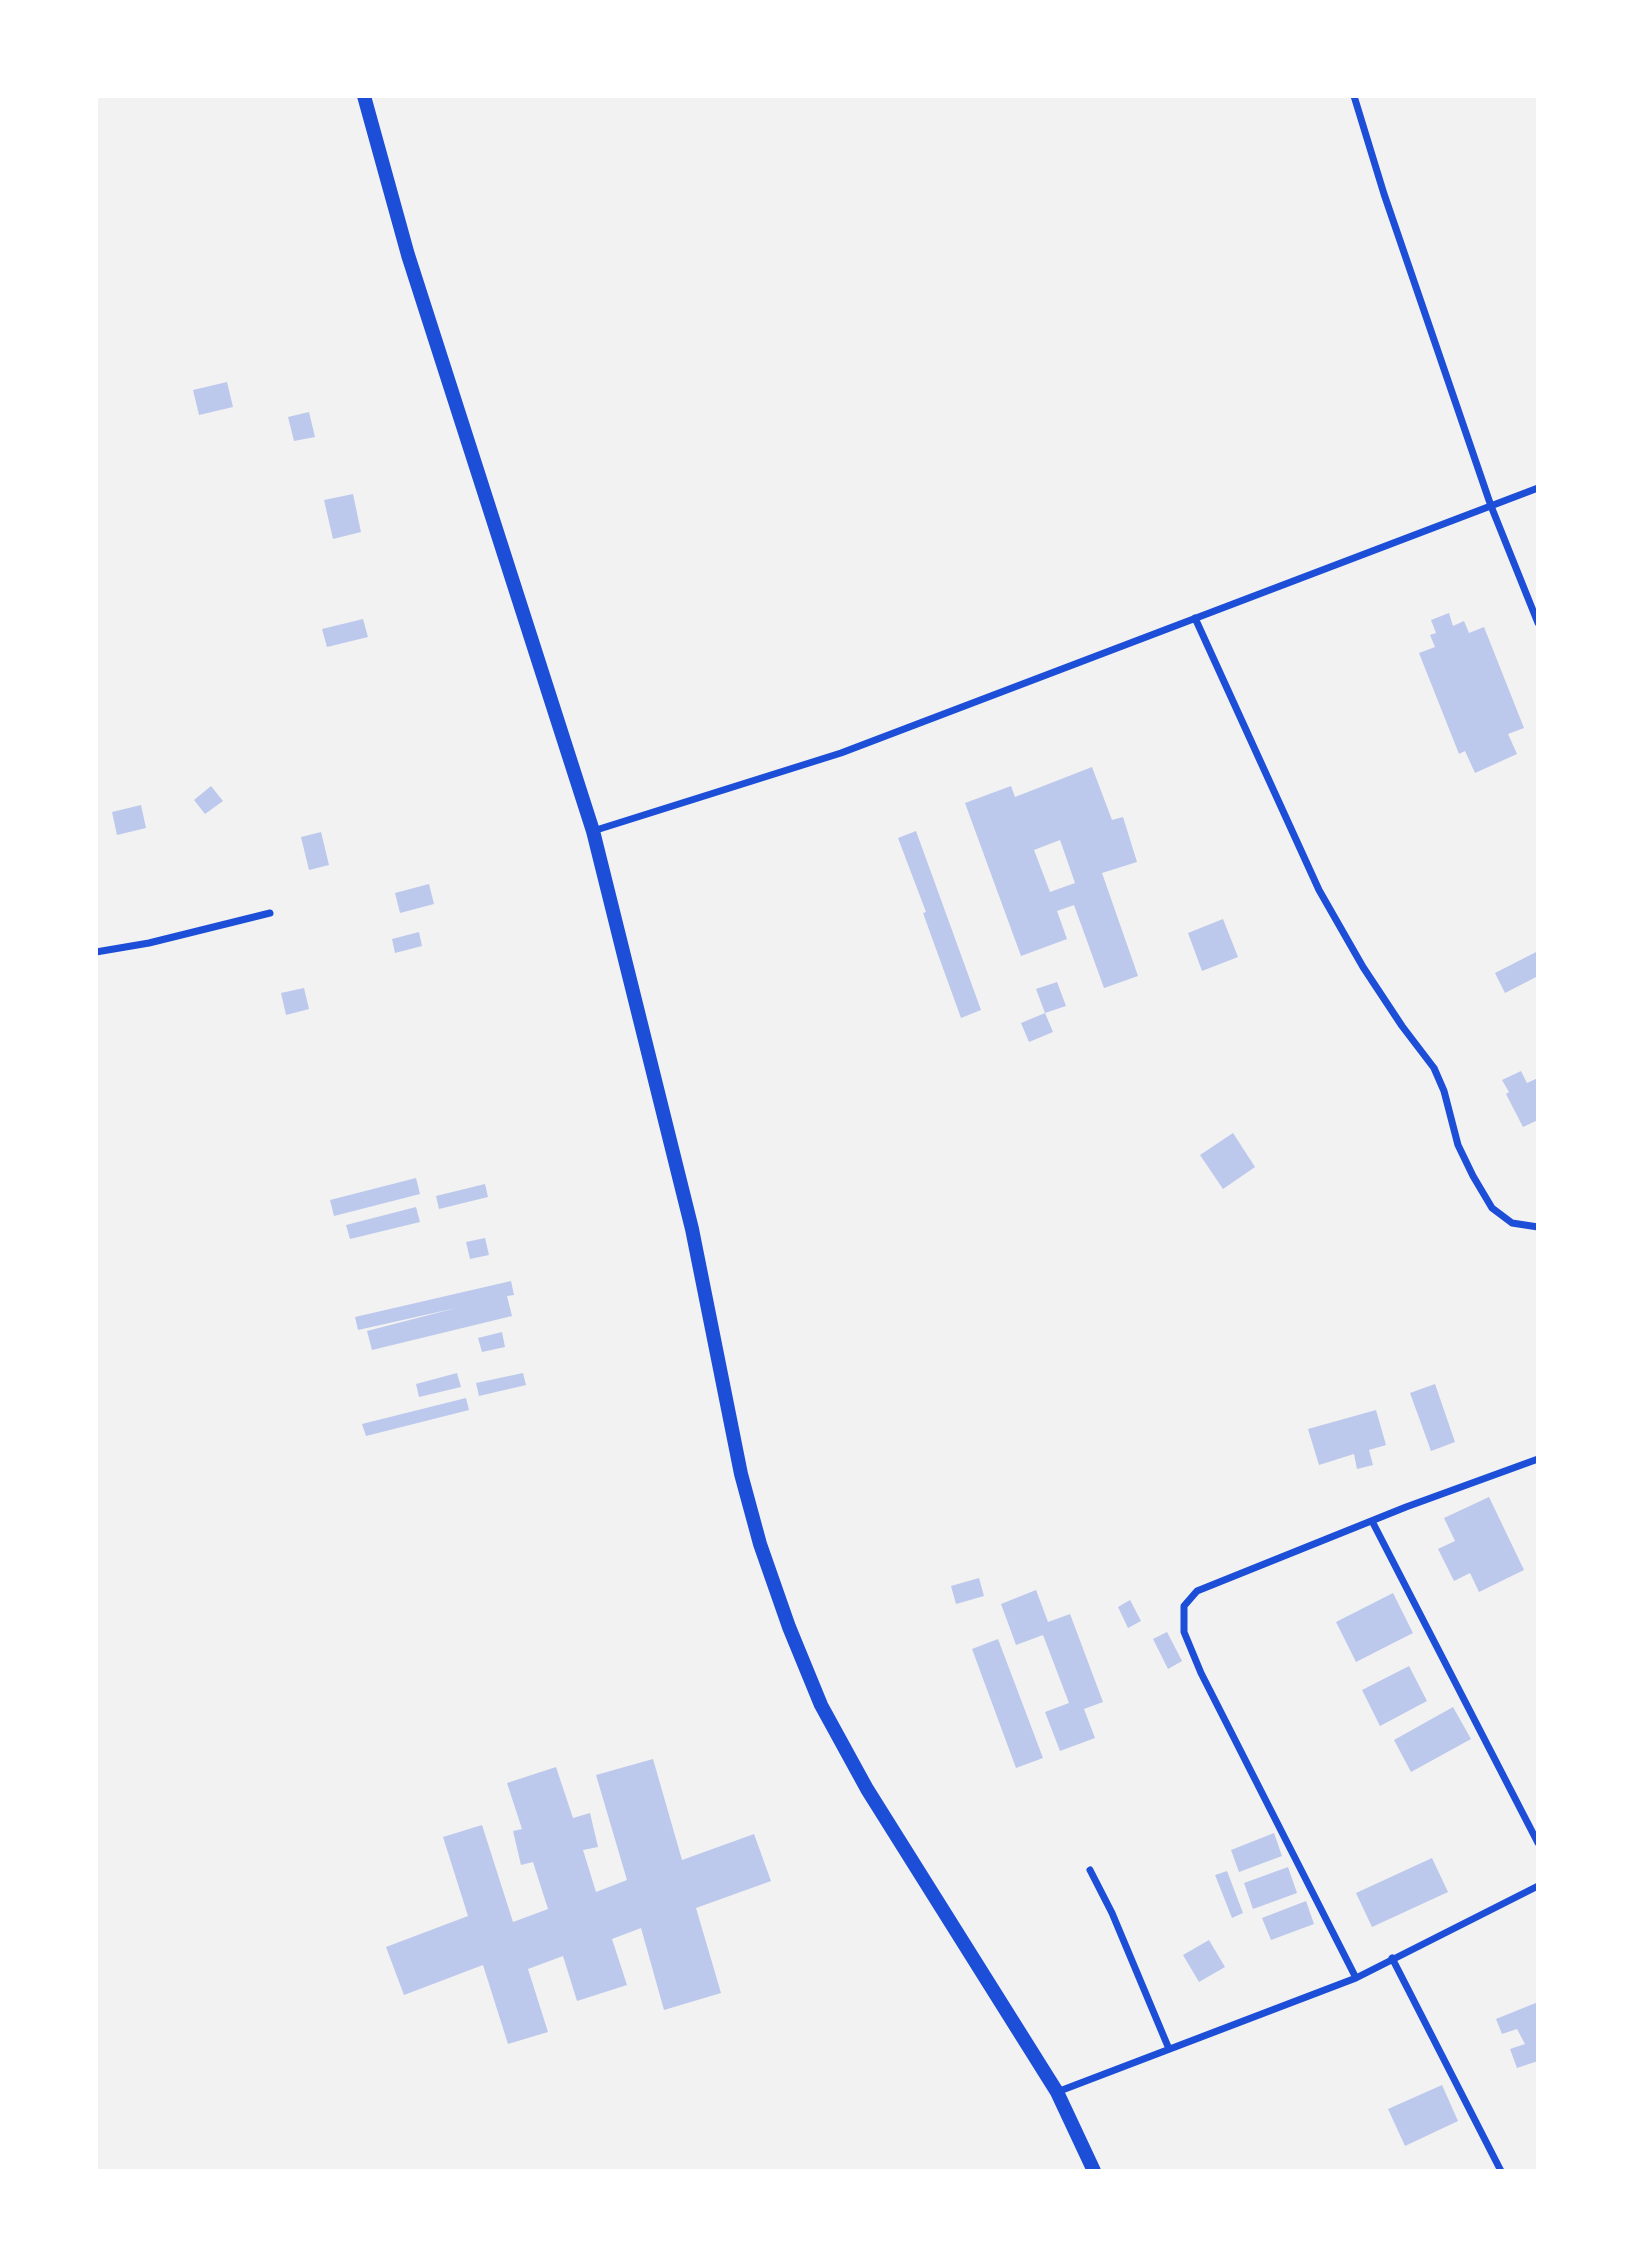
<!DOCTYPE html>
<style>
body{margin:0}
#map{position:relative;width:1634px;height:2267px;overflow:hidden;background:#f2f2f2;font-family:Signika,sans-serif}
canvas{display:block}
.frame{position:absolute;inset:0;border:98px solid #fff;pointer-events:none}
</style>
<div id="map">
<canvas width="1634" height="2267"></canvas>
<div class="frame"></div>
</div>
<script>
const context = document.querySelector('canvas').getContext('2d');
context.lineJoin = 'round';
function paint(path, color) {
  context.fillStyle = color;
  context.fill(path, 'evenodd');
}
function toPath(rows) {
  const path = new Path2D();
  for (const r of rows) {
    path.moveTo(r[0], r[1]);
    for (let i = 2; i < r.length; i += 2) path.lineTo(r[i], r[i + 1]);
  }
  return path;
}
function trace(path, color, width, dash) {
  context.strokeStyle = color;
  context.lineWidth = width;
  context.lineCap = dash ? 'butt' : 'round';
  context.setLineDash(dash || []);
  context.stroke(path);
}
const building = toPath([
 [227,382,233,407,199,415,193,390],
 [309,412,315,437,294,441,288,417],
 [353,494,361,532,333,539,324,500],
 [1449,613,1453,626,1464,621,1469,633,1484,627,1524,728,1508,734,1517,754,1475,773,1465,751,1459,754,1419,653,1435,647,1430,635,1436,633,1431,620],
 [363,619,368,637,327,647,322,629],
 [1092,767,1112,820,1123,817,1137,862,1102,873,1138,976,1104,988,1074,905,1057,911,1067,939,1021,956,965,803,1011,786,1015,797],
 [1060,840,1075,883,1050,892,1034,850],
 [211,786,223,801,205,814,194,800],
 [141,805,146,828,117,835,112,812],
 [916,831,981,1010,961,1018,923,913,926,912,898,838],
 [321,832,329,865,309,870,301,837],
 [429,884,434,904,400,913,395,893],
 [1223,919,1238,957,1202,971,1188,933],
 [419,932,422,946,395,953,392,939],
 [1538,951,1538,976,1505,993,1495,973],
 [1057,982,1066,1006,1045,1013,1036,989],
 [304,988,309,1009,286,1015,281,993],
 [1045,1013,1053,1032,1029,1042,1021,1023],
 [1521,1071,1527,1083,1538,1078,1538,1120,1523,1127,1506,1094,1509,1092,1502,1080],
 [1233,1133,1255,1167,1223,1189,1200,1155],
 [416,1178,420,1194,334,1216,330,1200],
 [485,1184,488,1197,439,1209,436,1196],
 [416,1207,420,1222,350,1239,346,1225],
 [485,1238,489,1255,470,1259,466,1242],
 [511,1281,514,1295,507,1296,512,1316,372,1350,367,1331,456,1308,358,1330,355,1317],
 [502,1332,505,1347,482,1352,478,1338],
 [457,1373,461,1387,419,1397,416,1384],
 [523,1373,526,1385,479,1396,476,1383],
 [1435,1384,1455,1442,1431,1451,1410,1393],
 [466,1398,469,1410,366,1436,362,1424],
 [1376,1410,1386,1445,1369,1450,1373,1465,1357,1469,1354,1454,1319,1465,1308,1429],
 [1489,1497,1524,1570,1479,1592,1470,1573,1454,1581,1438,1549,1455,1541,1444,1518],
 [979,1578,984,1596,956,1604,951,1586],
 [1036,1590,1048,1622,1070,1614,1103,1702,1084,1709,1095,1738,1060,1751,1045,1712,1069,1703,1043,1635,1016,1645,1001,1604],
 [1393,1593,1413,1633,1356,1662,1336,1622],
 [1130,1600,1141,1621,1128,1628,1118,1607],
 [1167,1632,1182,1661,1168,1669,1153,1639],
 [998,1639,1043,1758,1016,1768,972,1649],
 [1409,1666,1427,1701,1380,1726,1362,1690],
 [1453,1707,1471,1739,1411,1772,1394,1740],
 [653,1759,682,1860,754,1834,771,1881,696,1908,721,1993,664,2010,641,1928,612,1939,627,1985,577,2001,563,1956,528,1969,548,2032,508,2044,483,1965,404,1995,386,1947,468,1916,443,1837,482,1825,513,1922,548,1909,533,1862,521,1865,513,1831,522,1829,507,1783,556,1767,573,1818,590,1813,598,1847,583,1850,596,1892,627,1880,596,1775],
 [1274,1833,1282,1856,1239,1872,1231,1850],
 [1432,1858,1448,1892,1372,1927,1356,1893],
 [1288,1867,1297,1893,1253,1909,1244,1883],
 [1227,1871,1243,1913,1232,1918,1215,1875],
 [1306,1901,1314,1924,1271,1940,1262,1918],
 [1209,1940,1225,1967,1199,1982,1183,1955],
 [1538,2002,1538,2061,1517,2068,1510,2049,1525,2044,1517,2029,1502,2034,1496,2019],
 [1442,2085,1458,2121,1405,2146,1388,2109]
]);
const minor = toPath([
 [1354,96,1384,194,1491,506,1538,623],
 [1195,618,1319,890,1363,967,1402,1026,1434,1068,1444,1091,1458,1145,1473,1176,1492,1208,1512,1223,1538,1227],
 [593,831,841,753,1538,488],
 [96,952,149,943,270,913],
 [1372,1521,1538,1843],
 [1090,1870,1112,1913,1169,2049],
 [1392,1958,1501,2171],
 [1356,1978,1201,1673,1184,1632,1184,1606,1197,1591,1406,1507,1538,1459],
 [1057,2092,1356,1978,1538,1886]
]);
const secondary = toPath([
 [364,96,408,255,593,831,692,1229,741,1474,760,1544,789,1627,821,1705,867,1789,1057,2092,1094,2171]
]);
paint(building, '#bdc9ec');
trace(minor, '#1d4ed8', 7);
trace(secondary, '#1d4ed8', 14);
</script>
